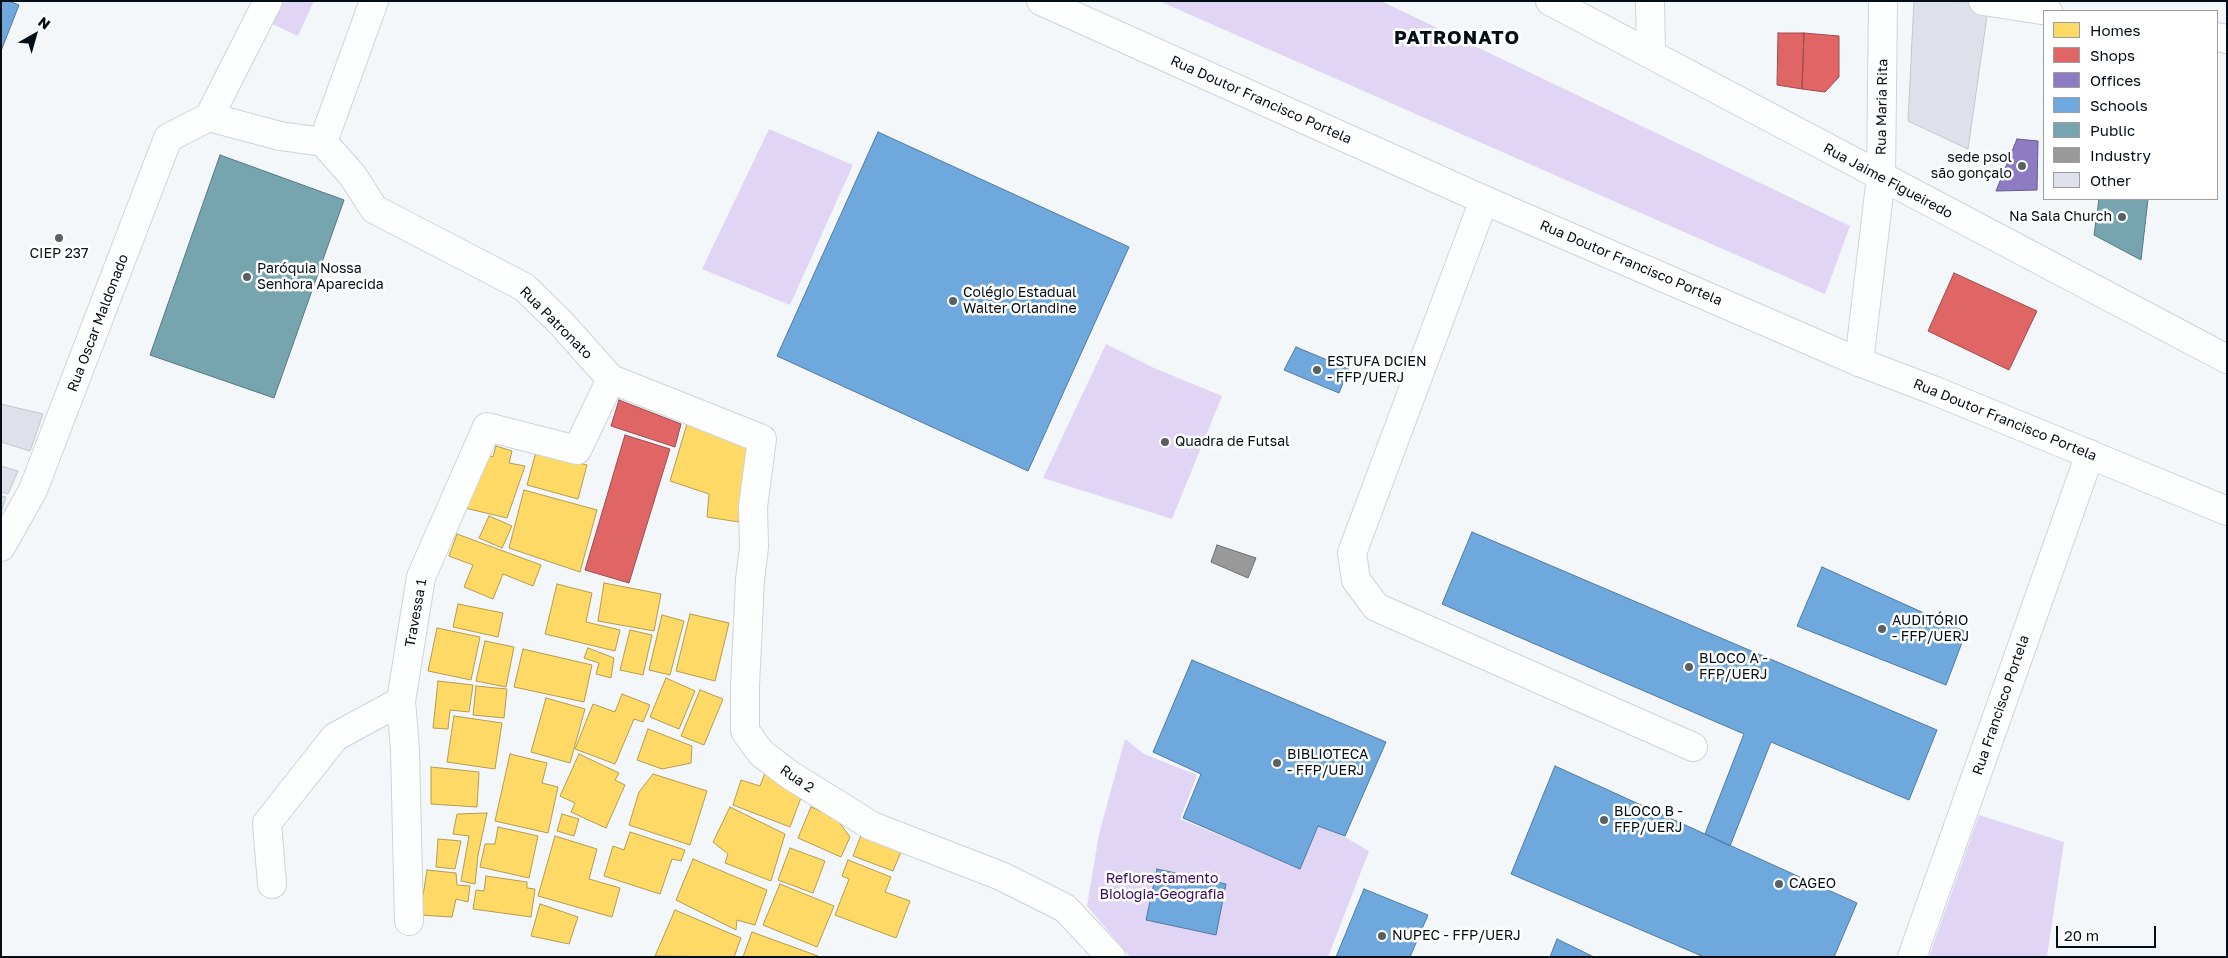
<!DOCTYPE html>
<meta charset="utf-8">
<style>
body{margin:0}
#map{position:relative;width:2228px;height:958px;overflow:hidden;background:#f4f7f9;font-family:"Golos Text",sans-serif}
canvas{display:block}
.frame{position:absolute;inset:0;border:2px solid #040e16;pointer-events:none}
.legend{position:absolute;left:2043px;top:10px;width:175px;height:190px;box-sizing:border-box;background:#fff;border:1px solid #9b9fa2;margin:0;padding:6px 9px;list-style:none;font-size:15px;color:#040e16}
.legend li{display:flex;align-items:center;gap:10px;height:25px}
.legend b{width:25px;border:1px solid #9b9fa2}
.north{position:absolute;left:10px;top:10px;width:50px;height:50px;-webkit-text-stroke:4px #fff;paint-order:stroke;rotate:38deg;font-size:14px;font-weight:700;line-height:20px;text-align:center;color:#040e16}
.north::after{content:'';display:block;margin:auto;width:18px;height:22px;background:#040e16;clip-path:polygon(50% 0,100% 100%,50% 72%,0 100%)}
.scale{position:absolute;left:2056px;top:926px;width:100px;height:22px;box-sizing:border-box;border:2px solid #040e16;border-top:0;padding-left:6px;font-size:15px;line-height:18px;white-space:nowrap;color:#040e16;-webkit-text-stroke:4px #fff;paint-order:stroke}
</style>
<div id="map">
<canvas width="2228" height="958"></canvas>
<div class="frame"></div>
<ul class="legend">
<li><b style="height:14px;background:#ffd966"></b>Homes</li>
<li><b style="height:14px;background:#e06666"></b>Shops</li>
<li><b style="height:14px;background:#8e7cc3"></b>Offices</li>
<li><b style="height:14px;background:#6fa8dc"></b>Schools</li>
<li><b style="height:14px;background:#76a5af"></b>Public</li>
<li><b style="height:14px;background:#999"></b>Industry</li>
<li><b style="height:14px;background:#dee1e9"></b>Other</li>
</ul>
<div class="north">N</div>
<div class="scale">20 m</div>
</div>
<script>
const context = document.querySelector('canvas').getContext('2d');
context.lineJoin = 'round';
function paint(path, color) {
  context.fillStyle = color;
  context.fill(path, 'evenodd');
}
function toPath(rows) {
  const path = new Path2D();
  for (const r of rows) {
    path.moveTo(r[0], r[1]);
    for (let i = 2; i < r.length; i += 2) path.lineTo(r[i], r[i + 1]);
  }
  return path;
}
function trace(path, color, width, dash) {
  context.strokeStyle = color;
  context.lineWidth = width;
  context.lineCap = dash ? 'butt' : 'round';
  context.setLineDash(dash || []);
  context.stroke(path);
}
function label(font, color, halo, rows, align = 'center') {
  context.font = font + ' "Golos Text",sans-serif';
  context.lineWidth = 5;
  context.setLineDash([]);
  context.textBaseline = 'middle';
  context.strokeStyle = halo;
  context.fillStyle = color;
  for (const [text, x, y, turn = 0] of rows) {
    context.save();
    context.translate(x, y);
    context.rotate((+turn || 0) * Math.PI / 180);
    context.textAlign = isNaN(turn) ? turn : align;
    if (halo) context.strokeText(text, 0, 0);
    context.fillText(text, 0, 0);
    context.restore();
  }
}
const green = toPath([
 [280,1,314,1,298,36,270,23],
 [1159,1,1381,1,1850,226,1825,294],
 [769,129,853,165,790,305,702,269],
 [1106,344,1154,368,1222,396,1172,519,1043,478],
 [1125,739,1144,754,1197,775,1180,819,1299,868,1316,825,1343,836,1369,851,1328,957,1130,957,1087,906,1099,834],
 [1979,815,2064,842,2047,957,1929,957]
]);
const homes = toPath([
 [687,424,754,449,745,523,707,517,709,494,670,481,687,424],
 [496,446,512,451,509,463,525,466,507,518,465,508,485,454,493,457,496,446],
 [536,452,587,465,578,499,527,485,536,452],
 [524,490,597,510,580,572,509,548,524,490],
 [489,516,512,526,502,548,479,538,489,516],
 [457,534,541,565,533,586,503,574,493,599,464,587,473,565,449,556,457,534],
 [604,583,661,594,654,631,598,621,604,583],
 [557,584,592,593,586,622,620,630,615,651,545,634,557,584],
 [458,604,503,613,498,637,453,627,458,604],
 [690,614,729,623,715,681,676,671,690,614],
 [662,615,684,621,670,675,649,670,662,615],
 [437,628,480,637,471,680,428,671,437,628],
 [630,630,652,635,643,675,620,670,630,630],
 [485,641,514,647,506,687,476,681,485,641],
 [588,648,614,658,611,678,596,674,599,663,584,658,588,648],
 [523,649,592,665,584,702,514,687,523,649],
 [666,678,695,691,679,729,650,717,666,678],
 [438,681,473,685,469,712,450,710,448,729,433,728,438,681],
 [476,686,507,689,504,718,473,715,476,686],
 [700,690,723,699,704,745,681,736,700,690],
 [622,694,650,705,643,722,634,719,615,764,575,749,593,704,615,712,622,694],
 [546,698,585,709,570,763,531,752,546,698],
 [454,716,502,723,495,769,447,762,454,716],
 [648,729,692,746,691,763,662,769,637,760,648,729],
 [510,754,547,763,542,783,558,787,548,833,495,821,510,754],
 [579,754,619,773,615,780,625,785,606,828,571,812,575,803,560,796,579,754],
 [431,767,479,772,477,807,431,804,431,767],
 [765,773,802,795,790,827,733,805,741,780,760,786,765,773],
 [653,774,707,791,690,845,629,825,639,792,653,774],
 [730,807,785,834,771,881,725,863,728,854,713,842,730,807],
 [811,807,836,818,850,837,841,857,798,838,811,807],
 [487,813,478,855,475,884,461,881,469,836,453,834,457,814,487,813],
 [562,814,579,819,574,836,557,831,562,814],
 [498,827,538,836,529,878,480,867,485,844,495,844,498,827],
 [863,830,903,847,893,871,853,856,863,830],
 [630,832,685,850,681,861,672,859,660,894,604,876,613,846,624,850,630,832],
 [555,836,597,849,589,879,620,888,612,917,538,896,555,836],
 [438,839,461,841,455,869,436,867,438,839],
 [790,848,825,861,813,893,778,880,790,848],
 [693,859,767,890,755,925,737,920,736,930,676,900,693,859],
 [848,860,891,877,885,892,910,901,896,938,835,915,849,879,842,876,848,860],
 [427,870,456,873,457,885,470,886,468,902,456,899,452,917,420,915,427,870],
 [486,876,527,882,527,888,535,889,531,917,473,909,476,890,484,891,486,876],
 [780,884,834,906,817,947,763,925,780,884],
 [540,904,578,917,569,944,531,936,540,904],
 [675,910,741,938,734,957,655,956,675,910],
 [752,932,818,956,818,957,743,957,752,932]
]);
const shops = toPath([
 [1778,33,1804,33,1802,89,1777,85,1778,33],
 [1804,33,1839,36,1839,77,1825,92,1802,89,1804,33],
 [1954,273,2037,311,2009,370,1928,331,1954,273],
 [619,400,681,424,675,447,611,426,619,400],
 [625,435,670,449,629,583,585,570,625,435]
]);
const offices = toPath([
 [2017,139,2038,141,2037,190,1996,191,2017,139]
]);
const schools = toPath([
 [1,1,9,1,19,5,1,51,1,1],
 [878,132,1129,247,1028,471,777,356,878,132],
 [1296,347,1349,369,1339,393,1284,370,1296,347],
 [1472,532,1937,730,1909,800,1771,742,1730,846,1705,834,1744,734,1442,604,1472,532],
 [1822,567,1966,632,1946,685,1797,626,1822,567],
 [1192,660,1386,742,1345,836,1318,826,1300,869,1183,818,1201,774,1153,752,1192,660],
 [1555,766,1857,903,1834,957,1704,957,1511,874,1555,766],
 [1157,869,1226,884,1216,935,1146,920,1157,869],
 [1364,889,1428,915,1410,957,1336,957,1364,889],
 [1557,939,1594,957,1550,957,1557,939]
]);
const public = toPath([
 [220,155,344,200,274,398,150,355,220,155],
 [2099,199,2148,199,2141,260,2094,235,2099,199]
]);
const industry = toPath([
 [1217,545,1256,558,1248,578,1211,562,1217,545]
]);
const building = toPath([
 [1914,1,1989,2,1968,149,1908,121,1914,1],
 [1,404,43,414,30,451,1,442,1,404],
 [1,466,18,471,8,494,1,492,1,466],
 [1,496,6,497,1,513,1,496]
]);
const minor = toPath([
 [1650,1,1651,54],
 [1983,1,2048,11],
 [2217,37,2227,39],
 [209,117,280,136,323,142,353,176,374,209,524,287,561,323,611,379,762,439,753,507,754,547,750,580,745,686,745,731,761,753,790,775,872,826,1001,876,1065,908,1111,957],
 [209,117,268,1],
 [323,142,374,1],
 [1484,200,1352,553,1356,580,1376,607,1693,747],
 [1859,362,1881,177,1883,1],
 [1,547,33,490,168,138,209,117],
 [272,884,267,823,335,737,401,701],
 [409,921,405,750,401,701,421,577,487,427,577,450,611,379],
 [1912,957,2090,454]
]);
const major = toPath([
 [1041,1,1484,200,1859,362,1933,390,2227,511],
 [1550,1,2227,359]
]);
const markers = [
 [2022,166,5,"#586065"],
 [2122,217,5,"#586065"],
 [59,238,5,"#586065"],
 [247,277,5,"#586065"],
 [953,301,5,"#586065"],
 [1317,370,5,"#586065"],
 [1165,442,5,"#586065"],
 [1882,629,5,"#586065"],
 [1689,667,5,"#586065"],
 [1277,763,5,"#586065"],
 [1604,820,5,"#586065"],
 [1779,884,5,"#586065"],
 [1382,936,5,"#586065"]
];
const streetNames = [
 ["Rua Doutor Francisco Portela",1261,100,24],
 ["Rua Maria Rita",1882,107,-89],
 ["Rua Jaime Figueiredo",1888,181,28],
 ["Rua Doutor Francisco Portela",1631,263,23],
 ["Rua Oscar Maldonado",98,323,-69],
 ["Rua Patronato",556,323,45],
 ["Rua Doutor Francisco Portela",2005,420,22],
 ["Travessa 1",416,613,-80],
 ["Rua Francisco Portela",2001,705,-71],
 ["Rua 2",797,779,34]
];
const poiNames = [
 ["sede psol",2012,158,"right"],
 ["são gonçalo",2012,174,"right"],
 ["Na Sala Church",2112,217,"right"],
 ["CIEP 237",59,254,"center"],
 ["Paróquia Nossa",257,269],
 ["Senhora Aparecida",257,285],
 ["Colégio Estadual",963,293],
 ["Walter Orlandine",963,309],
 ["ESTUFA DCIEN",1327,362],
 ["- FFP/UERJ",1327,378],
 ["Quadra de Futsal",1175,442],
 ["AUDITÓRIO",1892,621],
 ["- FFP/UERJ",1892,637],
 ["BLOCO A -",1699,659],
 ["FFP/UERJ",1699,675],
 ["BIBLIOTECA",1287,755],
 ["- FFP/UERJ",1287,771],
 ["BLOCO B -",1614,812],
 ["FFP/UERJ",1614,828],
 ["CAGEO",1789,884],
 ["NUPEC - FFP/UERJ",1392,936]
];
const parkNames = [
 ["Reflorestamento",1162,879],
 ["Biologia-Geografia",1162,895]
];
const districtNames = [
 ["PATRONATO",1457,38]
];
paint(green, '#e0d5f4');
paint(homes, '#ffd966');
trace(homes, '#b49c4e', 1);
paint(shops, '#e06666');
trace(shops, '#9e4c4e', 1);
paint(offices, '#8e7cc3');
trace(offices, '#655b8f', 1);
paint(schools, '#6fa8dc');
trace(schools, '#4f7aa1', 1);
paint(public, '#76a5af');
trace(public, '#547881', 1);
paint(industry, '#999');
trace(industry, '#6c6f72', 1);
paint(building, '#dee1e9');
trace(building, '#c3c6cd', 1);
trace(minor, '#cdd4d9', 30);
trace(major, '#cdd4d9', 30);
trace(minor, '#fdfefe', 28);
trace(major, '#fdfefe', 28);
for (const [x, y, r, color] of markers) {
  const dot = new Path2D();
  dot.arc(x, y, r, 0, 2 * Math.PI);
  context.fillStyle = color;
  context.fill(dot);
  trace(dot, '#fff', 2);
}
label('14px', '#040e16', '#fff', streetNames);
label('14px', '#040e16', '#fff', poiNames, 'left');
label('14px', '#3a0860', '#fff', parkNames);
context.letterSpacing = '1px';
label('bold 19px', '#040e16', '#fff', districtNames);
context.letterSpacing = '0px';
</script>
